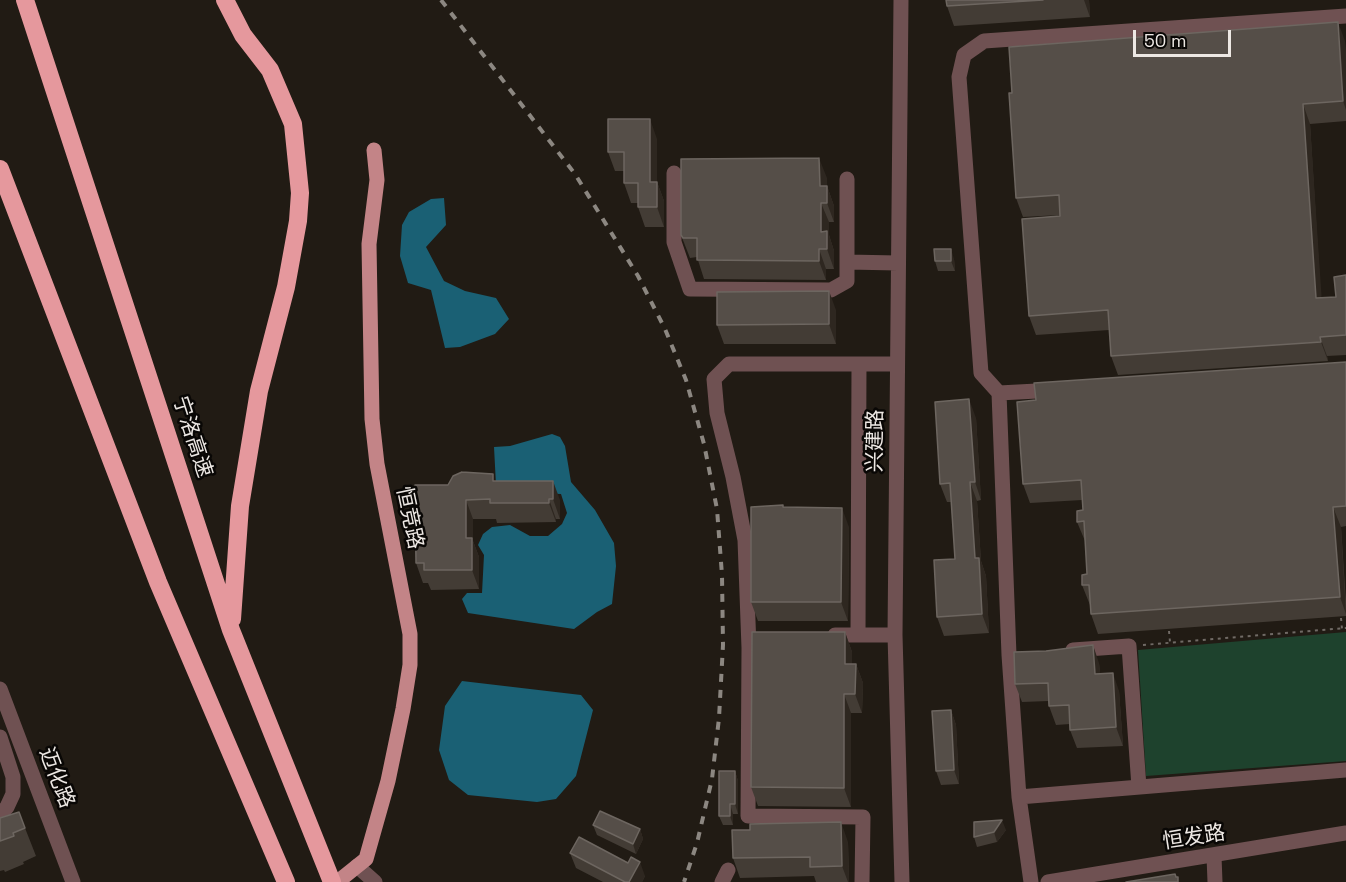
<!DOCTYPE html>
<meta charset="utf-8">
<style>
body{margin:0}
#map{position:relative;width:1346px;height:882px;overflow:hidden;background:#211b14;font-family:"Space Grotesk",sans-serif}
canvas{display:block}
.scale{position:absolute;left:1133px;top:30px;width:98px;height:27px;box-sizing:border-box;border:3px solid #ede8e4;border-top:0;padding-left:8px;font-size:18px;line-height:21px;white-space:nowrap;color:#ede8e4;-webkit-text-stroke:4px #090705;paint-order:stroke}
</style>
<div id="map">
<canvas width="1346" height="882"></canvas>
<div class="scale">50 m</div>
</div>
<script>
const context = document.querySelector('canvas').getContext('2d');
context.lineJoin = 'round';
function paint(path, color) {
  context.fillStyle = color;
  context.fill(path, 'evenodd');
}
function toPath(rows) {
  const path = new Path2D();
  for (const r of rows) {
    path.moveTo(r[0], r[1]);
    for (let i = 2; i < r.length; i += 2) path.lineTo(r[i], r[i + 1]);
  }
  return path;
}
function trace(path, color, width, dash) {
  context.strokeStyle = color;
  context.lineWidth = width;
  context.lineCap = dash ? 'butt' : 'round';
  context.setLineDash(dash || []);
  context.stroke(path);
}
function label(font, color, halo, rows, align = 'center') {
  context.font = font + ' "Space Grotesk","Noto Sans SC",sans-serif';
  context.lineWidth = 5;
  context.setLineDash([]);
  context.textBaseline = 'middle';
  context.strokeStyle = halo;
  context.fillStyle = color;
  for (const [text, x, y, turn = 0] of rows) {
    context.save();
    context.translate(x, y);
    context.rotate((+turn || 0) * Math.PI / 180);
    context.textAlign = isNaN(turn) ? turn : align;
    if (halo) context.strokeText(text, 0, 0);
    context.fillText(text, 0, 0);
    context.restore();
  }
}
const green = toPath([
 [1346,632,1346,761,1146,776,1138,650]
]);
const water = toPath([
 [444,198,446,225,426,247,444,281,465,291,496,298,509,319,495,334,460,347,445,348,431,290,408,283,400,256,402,225,409,212,431,199],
 [552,434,560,437,565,446,571,482,595,510,614,543,616,566,612,604,597,612,574,629,468,613,462,599,467,593,482,593,484,555,478,545,483,534,492,527,510,525,530,536,548,536,562,524,567,513,561,494,500,492,496,485,494,447,510,446],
 [462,681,581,695,593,710,576,776,556,799,537,802,468,795,449,780,439,750,445,706]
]);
const path = toPath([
 [1341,618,1342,629],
 [1169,631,1170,642],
 [1143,645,1346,628]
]);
const minor = toPath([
 [901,0,895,635,902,882],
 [674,173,674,242,690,289,831,290,847,281,847,179],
 [847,262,898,263],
 [999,393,1056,390],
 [835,635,895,635],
 [858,635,859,364],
 [1073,650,1129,646,1139,787],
 [0,689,73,882],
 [0,737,13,777,13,794,7,807,0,815],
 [1019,797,1346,770],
 [1214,856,1215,882],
 [357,866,375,882],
 [722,882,728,870],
 [862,882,863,817,748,816,749,648,745,540,733,477,717,413,714,379,729,364,897,364],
 [1031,882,1019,797,1009,655,999,393,981,373,959,77,964,55,984,41,1346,16],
 [1048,882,1346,833]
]);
const major = toPath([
 [341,879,366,859,388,781,403,709,410,665,410,634,377,464,372,419,369,244,377,180,374,150]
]);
const highway = toPath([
 [25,0,231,630,332,882],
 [225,0,243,35,270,70,293,124,300,193,298,221,286,287,259,391,240,506,232,619],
 [0,169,158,582,286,882]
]);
const rail = toPath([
 [441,0,575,174,638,276,665,329,686,380,704,444,717,509,722,575,723,645,719,718,712,779,697,843,684,882]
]);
const wall = toPath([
 [946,0,1089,0,1090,17,954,26,947,6],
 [1345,41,1346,61,1346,121,1310,124,1321,298,1336,297,1346,275,1346,355,1327,356,1328,361,1118,375,1111,356,1109,330,1036,335,1029,316,1060,215,1023,217,1016,198],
 [657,139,657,182,664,201,664,227,645,227,638,207,638,203,631,203,624,183,624,171,615,171,608,152],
 [827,178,827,186,834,206,834,222,829,222,829,235,834,251,834,269,826,269,826,280,704,279,697,257,690,258,681,235],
 [954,259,955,271,938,271,935,261],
 [836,310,836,344,724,344,717,325],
 [1346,362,1346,526,1341,527,1346,603,1346,616,1098,634,1091,614,1090,605,1082,585,1087,574,1085,541,1077,522,1083,510,1082,500,1030,503,1023,484,1036,400],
 [976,418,981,500,977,501,981,561,986,576,989,633,944,636,937,617,955,559,951,502,947,502,940,484],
 [496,481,560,500,560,519,556,519,556,522,497,523,496,519,473,519,473,541,479,557,479,589,431,590,428,583,423,583,416,563,448,485],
 [784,507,849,527,848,621,758,621,751,602],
 [845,632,852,652,852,664,856,664,863,683,862,713,851,713,851,807,758,806,751,787],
 [1099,663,1100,674,1119,691,1123,746,1077,748,1070,730,1070,724,1056,725,1049,706,1049,701,1022,702,1015,684],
 [951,710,956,725,959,784,941,785,936,771],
 [735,771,738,781,738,814,733,814,733,825,723,825,719,816],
 [0,818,25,828,36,856,23,862,24,864,5,872,4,870,0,871],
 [974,822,1006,830,997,842,977,847,974,837],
 [593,825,640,829,643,839,636,854,597,835],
 [848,842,849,882,816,882,814,876,740,878,733,858],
 [570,853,645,876,642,882,603,882,576,868]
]);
const shadedWall = toPath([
 [1084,0,1089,0,1090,17],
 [1338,22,1345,41,1346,61,1346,110,1343,101],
 [1303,104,1310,124,1323,318,1316,298],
 [650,119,657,139,657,201,650,182],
 [819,158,827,178,827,203,820,186],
 [657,182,664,201,664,227,657,207],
 [827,186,834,206,834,222,827,203],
 [821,203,829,222,829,235,834,251,834,269,821,232],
 [819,249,826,269,826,280,819,261],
 [951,249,954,259,955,271,951,261],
 [829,291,836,310,836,344,829,324],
 [1320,337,1327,356,1328,361,1321,342],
 [969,399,976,418,981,500,975,482],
 [553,481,560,500,560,519,553,499],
 [970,482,977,501,981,561,986,576,989,633,982,614,975,558],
 [549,499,556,519,556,522,549,503],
 [466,500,473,519,473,541,479,557,479,589,472,570,466,538],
 [1333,507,1341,527,1346,614,1340,597],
 [842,508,849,527,848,621,841,602],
 [845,632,852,652,852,684,845,664],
 [1093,645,1099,663,1102,692,1095,674],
 [856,664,863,683,862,713,855,694],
 [1113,673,1119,691,1123,746,1116,727],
 [844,694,851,713,851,807,844,788],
 [951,710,956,725,959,784,954,770],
 [735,771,738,781,738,814,735,804],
 [730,804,733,814,733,825,730,816],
 [1002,820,1006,830,997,842,994,832],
 [841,822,848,842,849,882,848,882,842,866],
 [640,829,643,839,636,854,633,844],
 [640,862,645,876,642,882,629,882]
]);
const building = toPath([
 [946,0,1043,0,947,6,946,0],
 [1338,22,1343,101,1303,104,1316,298,1336,297,1334,277,1346,275,1346,335,1320,337,1321,342,1111,356,1108,310,1029,316,1022,219,1060,216,1059,195,1016,198,1009,93,1012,93,1009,47,1338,22],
 [608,119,650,119,650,182,657,182,657,207,638,207,638,183,624,183,624,152,608,152,608,119],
 [819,158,820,186,827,186,827,203,821,203,821,232,827,231,827,249,819,249,819,261,697,260,697,238,683,238,681,235,681,159,819,158],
 [934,249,951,249,951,261,935,261,934,249],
 [829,291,829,324,717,325,717,292,829,291],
 [1346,362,1346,506,1333,507,1340,597,1091,614,1089,585,1082,585,1082,575,1087,574,1084,521,1077,522,1077,511,1083,510,1081,480,1023,484,1017,402,1036,400,1034,383,1346,362],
 [969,399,975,482,970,482,975,558,979,558,982,614,937,617,934,560,955,559,950,483,940,484,935,402,969,399],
 [462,472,493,474,493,481,553,481,553,499,549,499,549,503,490,503,490,499,466,500,466,538,472,538,472,570,424,570,424,563,416,563,415,485,448,485,453,476,462,472],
 [783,505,783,507,842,508,841,602,751,602,751,507,783,505],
 [752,632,845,632,845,664,856,664,855,694,844,694,844,788,751,787,752,632],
 [1093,645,1095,674,1113,673,1116,727,1070,730,1069,705,1049,706,1048,683,1015,684,1014,652,1046,651,1093,645],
 [951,710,954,770,936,771,932,711,951,710],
 [719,771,735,771,735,804,730,804,730,816,719,816,719,771],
 [600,811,640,829,633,844,593,825,600,811],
 [19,812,25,828,13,833,14,836,0,841,0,818,19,812],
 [1002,820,994,832,974,837,974,822,1002,820],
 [841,822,842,866,810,867,810,857,733,858,732,830,750,830,750,824,841,822],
 [579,837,628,863,631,857,640,862,629,882,625,882,570,853,579,837],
 [1175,874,1176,877,1178,877,1178,882,1126,882,1175,874]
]);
const streetNames = [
 ["宁洛高速",192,437,72],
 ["兴建路",876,441,-89],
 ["恒竞路",409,518,78],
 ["迈化路",56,778,69],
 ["恒发路",1194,838,-9]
];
paint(green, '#1e422d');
paint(water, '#1a6074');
trace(path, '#706a65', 2, [3, 4.5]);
trace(minor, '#6f5152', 15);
trace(major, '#c38487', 15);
trace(highway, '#e5989d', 18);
trace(rail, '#8c8781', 4, [8, 8]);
paint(wall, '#433c35');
paint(shadedWall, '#2e2720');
paint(building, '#554e48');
trace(building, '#6d6660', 1.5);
label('21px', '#ede8e4', '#090705', streetNames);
</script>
